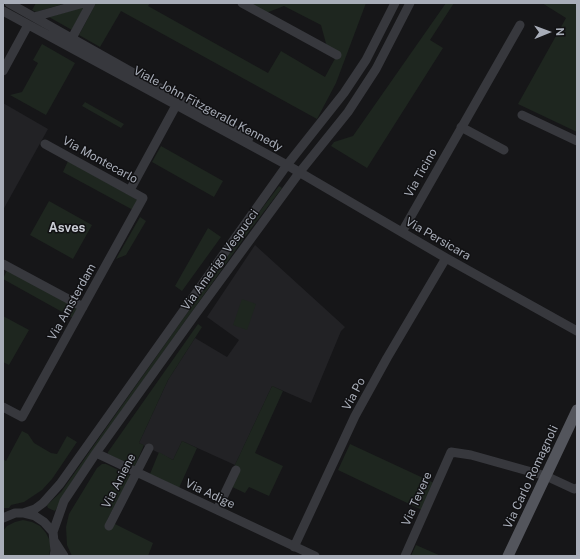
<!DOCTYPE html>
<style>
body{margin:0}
#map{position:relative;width:580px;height:559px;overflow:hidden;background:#161618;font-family:"Public Sans",sans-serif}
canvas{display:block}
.frame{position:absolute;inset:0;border:4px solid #a8adb8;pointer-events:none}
.north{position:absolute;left:528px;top:12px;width:40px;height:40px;-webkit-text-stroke:3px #111113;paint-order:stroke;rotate:89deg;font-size:11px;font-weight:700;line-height:16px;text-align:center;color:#a8adb8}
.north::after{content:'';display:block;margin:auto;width:14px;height:18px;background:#a8adb8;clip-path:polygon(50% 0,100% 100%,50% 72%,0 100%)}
</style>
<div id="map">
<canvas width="580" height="559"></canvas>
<div class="frame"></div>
<div class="north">N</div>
</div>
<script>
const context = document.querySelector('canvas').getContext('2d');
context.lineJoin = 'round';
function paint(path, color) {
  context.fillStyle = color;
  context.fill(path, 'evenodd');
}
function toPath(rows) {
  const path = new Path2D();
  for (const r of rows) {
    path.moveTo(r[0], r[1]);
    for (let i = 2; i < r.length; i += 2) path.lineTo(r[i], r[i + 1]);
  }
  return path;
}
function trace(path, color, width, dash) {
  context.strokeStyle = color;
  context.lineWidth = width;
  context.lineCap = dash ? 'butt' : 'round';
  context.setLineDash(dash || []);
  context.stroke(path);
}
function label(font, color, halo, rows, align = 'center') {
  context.font = font + ' "Public Sans",sans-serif';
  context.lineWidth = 3;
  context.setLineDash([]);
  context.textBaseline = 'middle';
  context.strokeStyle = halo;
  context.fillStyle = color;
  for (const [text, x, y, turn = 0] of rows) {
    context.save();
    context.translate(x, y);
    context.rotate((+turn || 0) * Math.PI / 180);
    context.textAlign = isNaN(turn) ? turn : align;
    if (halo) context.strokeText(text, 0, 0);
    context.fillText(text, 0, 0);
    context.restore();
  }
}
const built = toPath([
 [3,103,48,129,3,210],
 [255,245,345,327,341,331,311,403,272,386,235,465,182,441,173,460,139,443,168,380,195,338,227,357,239,340,207,317]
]);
const green = toPath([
 [36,3,66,3,36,12,32,10],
 [96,3,150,3,148,6,268,73,281,51,325,77,338,53,327,47,321,25,284,6,266,13,248,3,366,3,336,83,317,119,121,11,100,47,79,35],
 [446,3,454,3,430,40,443,48,367,168,331,146,334,142,353,136],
 [542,3,577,3,577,132,518,104,566,18],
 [84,7,72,30,49,17],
 [42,44,75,63,46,115,10,95,22,92,38,63,33,60],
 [85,102,124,124,121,128,82,106],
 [161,146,223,181,214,197,152,162],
 [68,161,138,200,133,210,63,172],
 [279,186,282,188,247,234,74,478,55,511,48,508,47,505,61,492,244,232],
 [49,201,92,225,73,259,30,235],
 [140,217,146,221,126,255,116,259],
 [208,228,221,237,182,291,175,286],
 [8,268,79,308,73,318,3,279],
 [242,299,256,304,247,330,233,325],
 [3,316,29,330,9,365,3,362],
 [198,324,202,327,168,380,139,443,144,445,134,468,108,454,108,452],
 [272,386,283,391,255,453,283,466,269,496,249,487,245,493,226,484],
 [22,431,28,434,34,443,51,453,57,454,67,436,77,442,52,479,42,490,24,502,11,505,9,508,3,508,3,459,6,461],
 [182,441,197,448,179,488,150,474,159,452,173,460],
 [350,444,434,483,422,510,338,470],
 [102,464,106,464,131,476,107,520,153,543,148,556,72,556,67,545,66,527,69,514,97,468],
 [23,520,32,522,40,526,46,533,50,541,50,550,49,556,3,556,3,531,7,526,15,522],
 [416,545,441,556,411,556]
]);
const minor = toPath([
 [9,3,249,138],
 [242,3,337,55],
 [3,11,287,165,446,258,577,331],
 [34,17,84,3],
 [72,38,91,3],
 [3,71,28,25],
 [522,115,577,141],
 [461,127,504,150],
 [130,190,179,100],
 [402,232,520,25],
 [3,264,83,307],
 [3,407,22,417,143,198,45,144],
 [96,453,315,556],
 [217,510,236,470],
 [23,513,35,509,43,503,60,484,287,165,344,93,366,60,395,3],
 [3,518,15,513,23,513,35,516,44,522,53,532,55,551,54,556],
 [109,526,149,448],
 [53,532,64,501,96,453,195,315,299,173,348,112,376,69,410,3],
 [55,542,64,556],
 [294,547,355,416,387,358,446,258],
 [405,556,451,452,471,455,546,476,574,489,577,488]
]);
const major = toPath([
 [508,556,577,410]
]);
const streetNames = [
 ["Viale John Fitzgerald Kennedy",208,109,28],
 ["Via Montecarlo",100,160,29],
 ["Via Ticino",421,173,-61],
 ["Via Persicara",438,239,30],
 ["Via Amerigo Vespucci",220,260,-54],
 ["Via Amsterdam",72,302,-61],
 ["Via Po",354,394,-62],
 ["Via Carlo Romagnoli",531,477,-65],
 ["Via Aniene",119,481,-63],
 ["Via Adige",210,494,25],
 ["Via Tevere",417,499,-66]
];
const neighbourhoodNames = [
 ["Asves",67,228]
];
paint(built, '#222225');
paint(green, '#1e261f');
trace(minor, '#37383d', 9);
trace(major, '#53555c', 11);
label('12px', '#a8adb8', '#111113', streetNames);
label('bold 13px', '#c9ccd4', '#111113', neighbourhoodNames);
</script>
